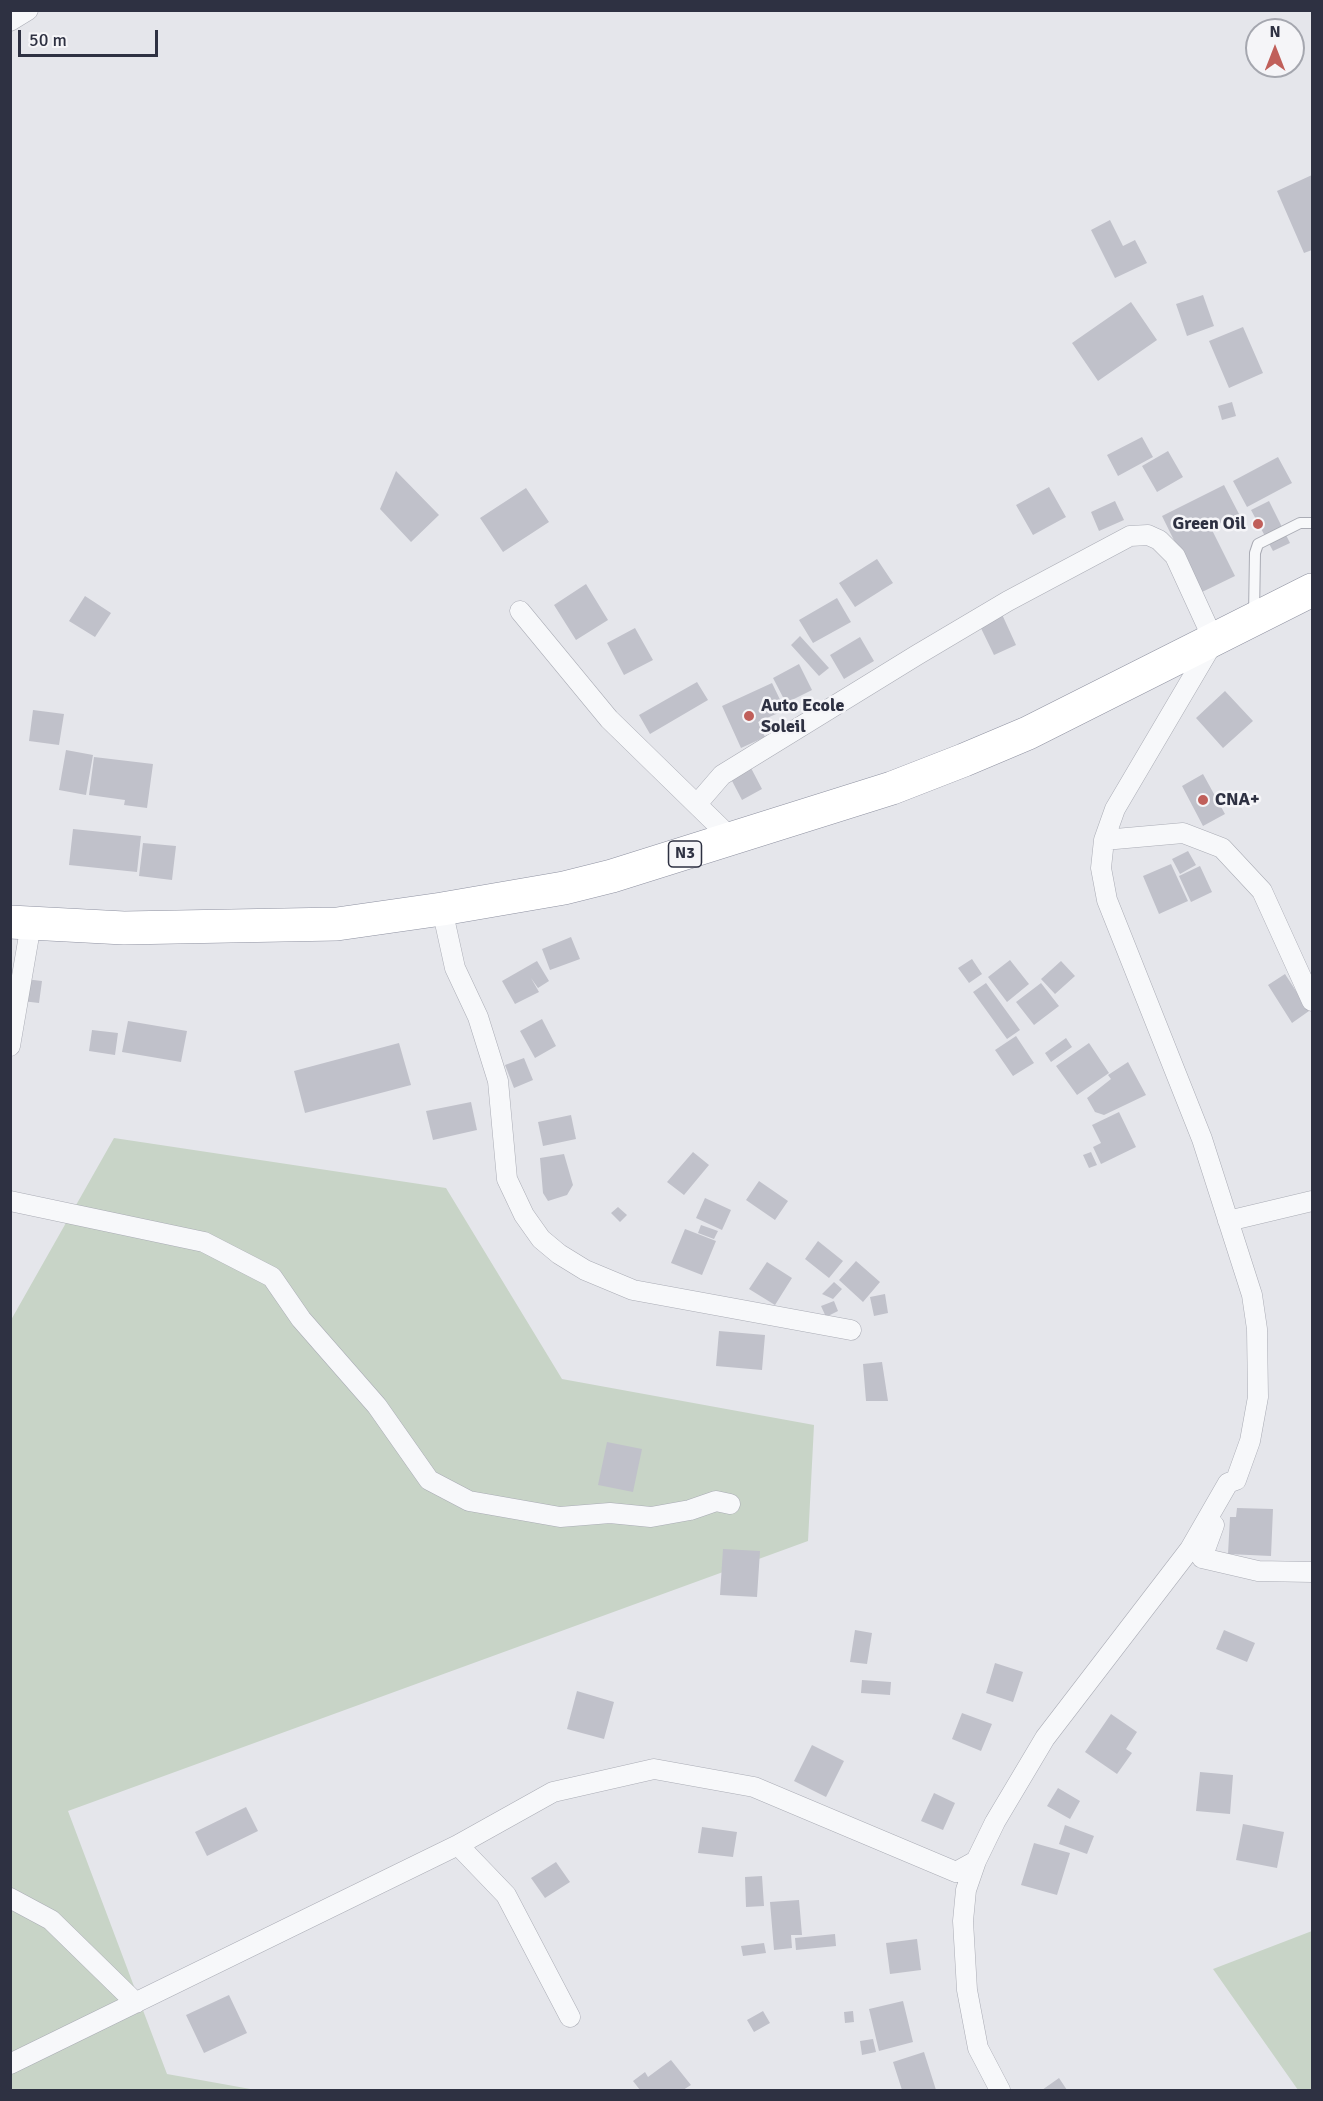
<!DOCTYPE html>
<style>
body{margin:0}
#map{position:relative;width:1323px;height:2101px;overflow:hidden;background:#e5e6eb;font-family:Signika,sans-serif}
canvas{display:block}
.frame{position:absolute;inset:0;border:12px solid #2e3142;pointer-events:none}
.north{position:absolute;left:1245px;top:18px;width:60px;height:60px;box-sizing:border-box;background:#f5f5f8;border:2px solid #a5a7af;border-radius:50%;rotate:0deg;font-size:16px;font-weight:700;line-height:24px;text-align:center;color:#2e3142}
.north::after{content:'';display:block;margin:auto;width:21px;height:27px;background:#c05f5a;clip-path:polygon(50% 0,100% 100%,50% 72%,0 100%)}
.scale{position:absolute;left:18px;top:30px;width:140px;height:27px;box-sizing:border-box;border:3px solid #2e3142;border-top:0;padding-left:8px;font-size:18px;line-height:21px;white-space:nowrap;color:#2e3142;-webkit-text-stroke:4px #f5f5f8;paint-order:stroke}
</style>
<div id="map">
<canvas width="1323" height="2101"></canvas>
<div class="frame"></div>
<div class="north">N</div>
<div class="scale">50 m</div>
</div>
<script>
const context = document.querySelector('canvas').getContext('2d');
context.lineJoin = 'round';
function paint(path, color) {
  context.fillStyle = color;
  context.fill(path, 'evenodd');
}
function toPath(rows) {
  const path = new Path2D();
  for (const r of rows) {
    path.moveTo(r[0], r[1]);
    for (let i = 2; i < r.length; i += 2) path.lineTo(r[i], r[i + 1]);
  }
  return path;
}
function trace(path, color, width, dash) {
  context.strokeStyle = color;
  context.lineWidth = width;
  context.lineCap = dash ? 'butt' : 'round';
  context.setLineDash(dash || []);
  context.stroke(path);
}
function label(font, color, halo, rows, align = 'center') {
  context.font = font + ' Signika,sans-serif';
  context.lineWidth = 5;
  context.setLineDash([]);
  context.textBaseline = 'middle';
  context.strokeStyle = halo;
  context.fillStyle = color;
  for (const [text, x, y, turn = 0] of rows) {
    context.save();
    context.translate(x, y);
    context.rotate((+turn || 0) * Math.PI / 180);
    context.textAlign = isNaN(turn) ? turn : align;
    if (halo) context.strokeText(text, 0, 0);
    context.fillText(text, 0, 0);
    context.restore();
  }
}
const green = toPath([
 [114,1138,446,1188,562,1379,814,1425,808,1541,68,1811,167,2074,256,2090,11,2090,11,1320],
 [1312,1931,1312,2090,1298,2090,1213,1969]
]);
const building = toPath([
 [1312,175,1312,250,1304,253,1277,191],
 [1110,220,1123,246,1135,240,1147,263,1115,278,1091,230],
 [1203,295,1214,326,1187,336,1176,304],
 [1131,302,1157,340,1098,381,1072,343],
 [1243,327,1263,373,1229,388,1209,341],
 [1232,402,1236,416,1222,420,1218,406],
 [1142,437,1153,457,1118,476,1107,455],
 [1168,451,1183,477,1157,492,1142,466],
 [1278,457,1292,483,1247,507,1233,481],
 [396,471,439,515,411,542,380,509],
 [1224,485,1239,514,1211,528,1235,576,1200,593,1162,516],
 [1049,487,1066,517,1033,535,1016,505],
 [526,488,549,522,503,552,480,518],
 [1115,501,1124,520,1099,531,1091,512],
 [1269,501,1290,543,1273,551,1251,510],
 [877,559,893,583,855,607,839,583],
 [586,584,608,620,576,640,554,605],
 [85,596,111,613,95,637,69,621],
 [837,598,851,622,813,643,799,620],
 [1000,610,1016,645,994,655,977,620],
 [635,628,653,660,624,675,607,643],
 [800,636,829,668,819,676,791,645],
 [860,637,874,661,844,679,830,655],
 [799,664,812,690,786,703,773,678],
 [697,682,708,700,650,734,639,715],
 [772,683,785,710,758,722,765,737,741,748,722,706],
 [1225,691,1253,721,1223,748,1196,718],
 [33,710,64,714,59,745,29,741],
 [66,750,93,755,86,795,59,790],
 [94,757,153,764,147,808,124,805,125,800,89,795],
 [751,768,762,789,742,800,731,779],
 [1203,774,1225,814,1203,826,1182,786],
 [73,829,141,836,137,872,69,865],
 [143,843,176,846,172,880,139,876],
 [1188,851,1196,865,1180,874,1172,859],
 [1171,864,1188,901,1159,914,1143,876],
 [1200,866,1212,892,1191,902,1179,876],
 [571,937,580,959,550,970,542,949],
 [972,959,982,974,969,983,958,968],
 [1010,960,1029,984,1007,1002,988,977],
 [537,961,549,981,538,988,531,978,539,992,515,1004,502,981],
 [1061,961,1075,976,1055,994,1041,979],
 [1285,974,1309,1011,1292,1023,1268,985],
 [25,979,42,981,39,1003,22,1001],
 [986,983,1020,1030,1007,1039,973,992],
 [1041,983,1059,1006,1034,1025,1016,1002],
 [542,1019,556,1046,535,1058,520,1031],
 [128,1021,187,1031,181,1062,122,1052],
 [92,1030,118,1033,115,1055,89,1051],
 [1016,1036,1034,1063,1013,1076,995,1050],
 [1066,1038,1072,1047,1051,1062,1045,1053],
 [399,1043,411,1085,305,1113,294,1071],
 [1089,1043,1109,1073,1077,1095,1056,1066],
 [524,1058,533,1080,514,1088,505,1065],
 [1128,1062,1146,1095,1104,1115,1095,1112,1087,1098,1111,1079,1108,1075],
 [471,1102,477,1130,433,1140,426,1111],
 [1119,1112,1136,1147,1101,1164,1093,1147,1101,1143,1092,1125],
 [571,1115,576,1139,543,1146,538,1122],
 [693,1152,709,1165,684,1195,667,1182],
 [1091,1152,1097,1165,1089,1168,1083,1155],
 [564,1154,573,1185,567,1195,548,1201,543,1193,540,1158],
 [759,1181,788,1201,775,1220,746,1200],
 [705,1198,731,1210,722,1230,696,1218],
 [618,1207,627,1215,620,1222,611,1213],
 [701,1225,718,1231,714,1239,698,1233],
 [685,1229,716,1241,702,1275,671,1263],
 [818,1241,843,1261,829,1278,805,1259],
 [856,1261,880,1282,863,1302,839,1280],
 [767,1262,792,1278,775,1305,749,1289],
 [834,1282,842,1289,833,1299,822,1294],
 [885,1294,888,1313,874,1316,870,1297],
 [834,1301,838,1311,826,1317,821,1306],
 [719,1331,765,1335,762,1370,716,1366],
 [882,1362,888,1401,866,1401,863,1364],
 [607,1442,642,1449,633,1492,598,1485],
 [1237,1508,1273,1509,1271,1556,1228,1554,1230,1517,1236,1517],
 [723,1549,760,1551,757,1597,720,1595],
 [855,1630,872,1633,867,1664,850,1662],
 [1224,1630,1255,1643,1247,1662,1216,1649],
 [995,1663,1023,1672,1013,1702,986,1693],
 [862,1680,891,1682,890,1695,861,1693],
 [577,1691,614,1702,604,1739,567,1729],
 [962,1713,992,1724,981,1751,952,1739],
 [1111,1714,1137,1732,1126,1749,1132,1753,1117,1774,1085,1752],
 [812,1745,844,1761,826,1797,794,1781],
 [1200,1772,1233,1775,1230,1814,1196,1811],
 [1058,1788,1080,1801,1070,1819,1047,1806],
 [934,1793,955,1803,943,1830,921,1821],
 [246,1807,258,1831,207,1856,195,1832],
 [1243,1824,1284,1832,1277,1868,1236,1860],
 [1065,1825,1094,1836,1087,1854,1059,1844],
 [702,1827,737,1832,733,1857,698,1853],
 [1034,1843,1070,1853,1057,1895,1021,1885],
 [556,1862,570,1882,545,1898,531,1878],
 [762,1876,764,1906,746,1907,745,1877],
 [799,1900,802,1935,791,1935,792,1948,774,1950,770,1902],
 [835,1934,836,1946,796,1950,795,1938],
 [917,1939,921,1970,890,1974,886,1943],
 [764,1943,766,1953,743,1956,741,1946],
 [229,1995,247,2033,204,2053,186,2015],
 [903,2001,913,2042,879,2051,869,2009],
 [763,2011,770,2023,754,2032,747,2020],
 [853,2011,854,2022,845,2023,844,2012],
 [873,2039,876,2052,862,2055,860,2041],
 [924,2052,936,2090,902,2090,893,2062],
 [671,2060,691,2085,683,2090,640,2090,633,2081,645,2072,648,2077],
 [1059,2078,1067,2090,1042,2090]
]);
const service = toPath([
 [1254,615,1255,553,1258,544,1300,523,1312,523]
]);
const minor = toPath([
 [10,21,28,10],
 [520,611,609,719,732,839],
 [697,804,722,775,917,655,1008,601,1130,536,1148,535,1159,540,1175,556,1214,641,1115,809,1104,840,1101,868,1107,900,1202,1139,1252,1295,1257,1329,1258,1397,1250,1441,1236,1480,1228,1483,1190,1549,1045,1738,995,1822,976,1861,966,1890,963,1921,967,1990,978,2048,1000,2090],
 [1104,840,1183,833,1222,848,1262,891,1312,1001],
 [442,909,455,968,478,1017,498,1081,507,1179,524,1215,541,1239,559,1254,585,1270,633,1290,851,1330],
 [10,1046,31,924],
 [10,1201,204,1242,272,1277,301,1319,377,1406,429,1480,469,1501,560,1517,610,1513,651,1517,690,1510,716,1501,730,1504],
 [1228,1221,1312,1201],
 [1214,1525,1202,1558,1258,1571,1312,1572],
 [458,1845,506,1895,570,2017],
 [10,1898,51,1920,136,2003],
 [10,2064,458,1845,553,1792,654,1769,754,1787,956,1872,976,1861]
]);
const trunk = toPath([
 [10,922,124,928,337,924,442,909,564,888,612,876,892,788,964,760,1028,733,1312,590]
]);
const markers = [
 [1258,524,6,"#c05f5a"],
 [749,716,6,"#c05f5a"],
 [1203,800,6,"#c05f5a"]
];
const shields = [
 [685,854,33]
];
const shieldNames = [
 ["N3",685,854]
];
const poiNames = [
 ["Green Oil",1246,524,"right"],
 ["Auto Ecole",761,706],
 ["Soleil",761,727],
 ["CNA+",1215,800]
];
paint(green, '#c8d4c7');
paint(building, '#c0c1ca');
trace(service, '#aaacb5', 12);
trace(minor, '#aaacb5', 21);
trace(trunk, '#8e91a0', 34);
trace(service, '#f7f8fa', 10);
trace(minor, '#f7f8fa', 20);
trace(trunk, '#fff', 33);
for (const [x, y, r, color] of markers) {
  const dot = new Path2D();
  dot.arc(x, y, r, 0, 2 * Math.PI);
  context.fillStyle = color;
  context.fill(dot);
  trace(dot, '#f5f5f8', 2);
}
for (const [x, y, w] of shields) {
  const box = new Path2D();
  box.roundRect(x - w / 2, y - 13, w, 26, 4.5);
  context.fillStyle = '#f5f5f8';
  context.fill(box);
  trace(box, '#2e3142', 1.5);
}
label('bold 16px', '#2e3142', null, shieldNames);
label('bold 18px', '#2e3142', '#f5f5f8', poiNames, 'left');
</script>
